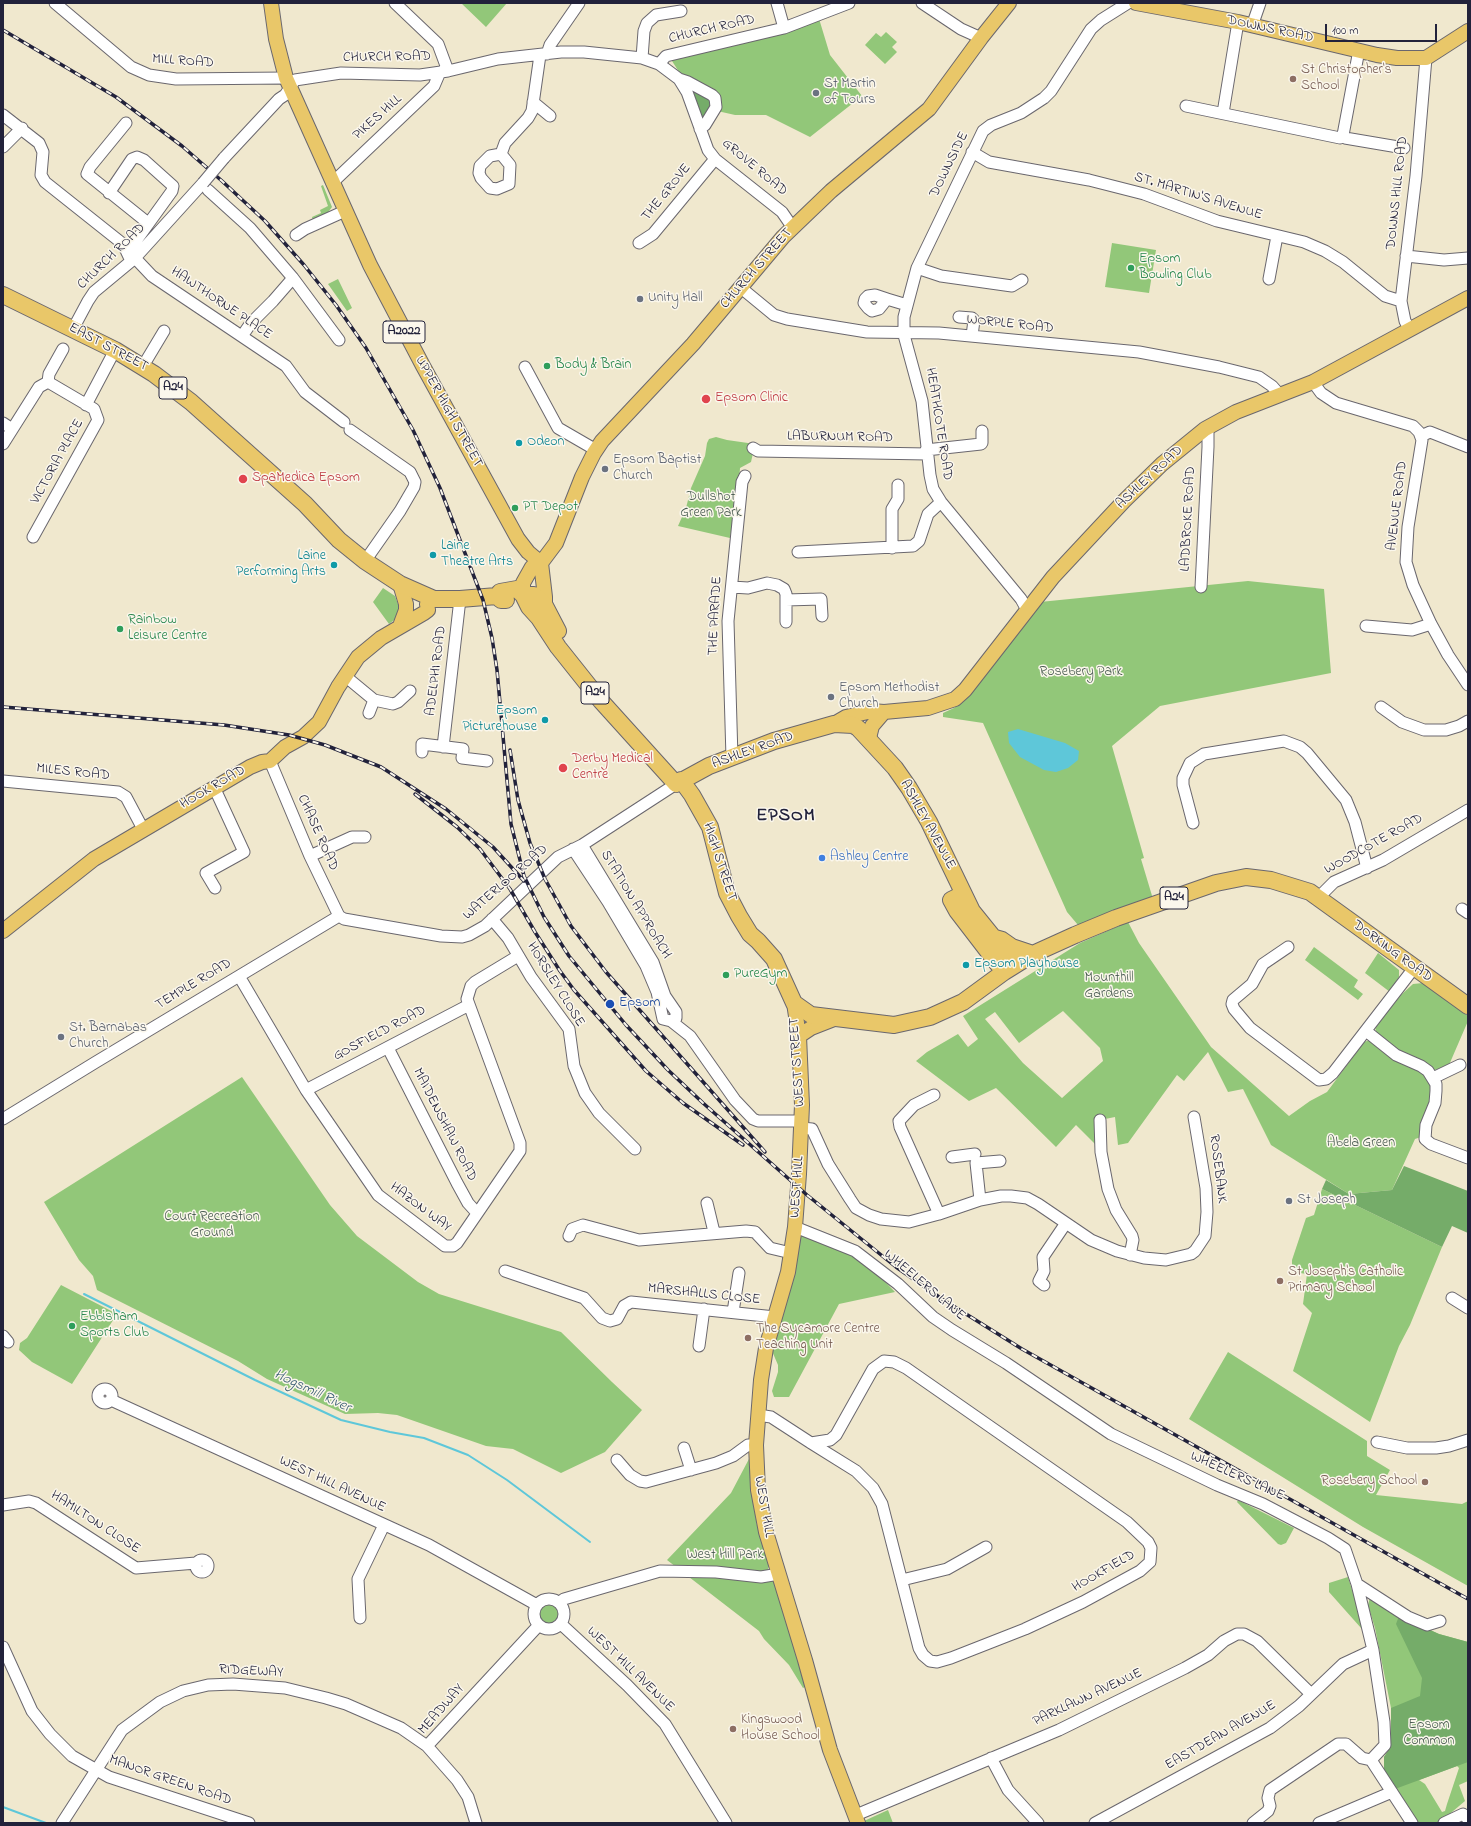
<!DOCTYPE html>
<style>
body{margin:0}
#map{position:relative;width:1471px;height:1826px;overflow:hidden;background:#f0e8ce;font-family:"Indie Flower",sans-serif}
canvas{display:block}
.frame{position:absolute;inset:0;border:4px solid #22223b;pointer-events:none}
.scale{position:absolute;left:1325px;top:24px;width:112px;height:18px;box-sizing:border-box;border:2px solid #22223b;border-top:0;padding-left:5px;font-size:12px;line-height:14px;white-space:nowrap;color:#22223b;-webkit-text-stroke:3px #fbf7ec;paint-order:stroke}
</style>
<div id="map">
<canvas width="1471" height="1826"></canvas>
<div class="frame"></div>
<div class="scale">100 m</div>
</div>
<script>
const context = document.querySelector('canvas').getContext('2d');
context.lineJoin = 'round';
function paint(path, color) {
  context.fillStyle = color;
  context.fill(path, 'evenodd');
}
function toPath(rows) {
  const path = new Path2D();
  for (const r of rows) {
    if (r.length === 3) {
      path.moveTo(r[0] + r[2], r[1]);
      path.arc(r[0], r[1], r[2], 0, 2 * Math.PI);
      continue;
    }
    path.moveTo(r[0], r[1]);
    for (let i = 2; i < r.length; i += 2) path.lineTo(r[i], r[i + 1]);
  }
  return path;
}
function trace(path, color, width, dash) {
  context.strokeStyle = color;
  context.lineWidth = width;
  context.lineCap = dash ? 'butt' : 'round';
  context.setLineDash(dash || []);
  context.stroke(path);
}
function label(font, color, halo, rows, align = 'center') {
  context.font = font + ' "Indie Flower",sans-serif';
  context.lineWidth = 3;
  context.setLineDash([]);
  context.textBaseline = 'middle';
  context.strokeStyle = halo;
  context.fillStyle = color;
  for (const [text, x, y, turn = 0] of rows) {
    context.save();
    context.translate(x, y);
    context.rotate((+turn || 0) * Math.PI / 180);
    context.textAlign = isNaN(turn) ? turn : align;
    if (halo) context.strokeText(text, 0, 0);
    context.fillText(text, 0, 0);
    context.restore();
  }
}
const green = toPath([
 [461,3,507,3,486,27],
 [817,12,830,55,862,96,810,137,766,115,735,115,713,110,720,97,681,75,672,61,661,57],
 [886,32,897,42,892,47,897,52,885,64,865,45,876,33,881,37],
 [323,185,332,207,326,215,313,221,312,217,321,213,320,210,328,206,321,186],
 [1112,243,1156,250,1149,293,1105,287],
 [338,279,352,308,347,311,328,284],
 [716,437,727,440,755,444,751,462,740,468,739,482,730,538,678,526,686,508,691,488,705,456,707,443,709,439],
 [1248,581,1324,589,1331,673,1160,706,1112,746,1144,858,1141,859,1153,899,1078,925,1067,912,983,723,943,717,943,713,954,708,964,700,1040,602],
 [383,588,395,596,399,607,397,618,389,624,373,602],
 [1128,922,1139,943,1211,1047,1289,1116,1310,1101,1327,1092,1364,1042,1370,1040,1376,1031,1375,1027,1402,994,1413,984,1423,983,1468,1016,1468,1021,1449,1065,1435,1070,1429,1077,1433,1088,1421,1137,1415,1139,1392,1190,1349,1194,1271,1145,1243,1089,1228,1092,1208,1052,1184,1081,1177,1075,1128,1143,1118,1145,1115,1117,1095,1121,1095,1144,1076,1125,1056,1147,996,1088,969,1101,916,1061,927,1052,958,1034,968,1047,978,1039,963,1016,1080,943],
 [1063,1011,1100,1048,1103,1061,1062,1098,1023,1063,985,1019,995,1012,1019,1043],
 [1314,947,1358,980,1354,987,1363,994,1358,1000,1305,960],
 [1378,953,1399,970,1399,977,1390,992,1365,973],
 [242,1077,330,1205,357,1236,418,1282,439,1294,561,1332,612,1382,642,1410,605,1452,561,1473,513,1449,486,1446,397,1415,378,1413,345,1414,267,1379,238,1361,97,1290,93,1276,79,1260,44,1202],
 [1322,1189,1442,1247,1410,1325,1399,1346,1370,1422,1293,1371,1312,1313,1303,1304,1307,1274,1292,1272,1292,1260,1306,1218,1314,1215],
 [798,1232,835,1245,868,1264,895,1292,839,1304,789,1397,774,1397,772,1391,778,1372,778,1365,772,1351],
 [61,1285,117,1314,72,1384,32,1362,19,1350,20,1343,27,1338],
 [1228,1352,1367,1441,1367,1456,1390,1470,1376,1495,1462,1504,1468,1501,1468,1586,1363,1527,1189,1419],
 [750,1457,752,1495,757,1525,769,1565,768,1569,777,1590,807,1686,803,1688,789,1665,764,1639,759,1631,667,1560,731,1493],
 [1238,1500,1294,1528,1286,1543,1281,1545,1278,1544,1237,1502],
 [1348,1577,1364,1628,1361,1628,1329,1592,1329,1583],
 [1370,1597,1399,1616,1439,1634,1468,1642,1468,1781,1459,1785,1465,1801,1439,1823,1416,1823,1395,1789,1384,1757,1391,1746,1391,1708,1375,1628,1368,1605],
 [1457,1766,1459,1768,1447,1804,1445,1811,1442,1812,1425,1784,1419,1780],
 [549,1613,11],
 [888,1810,893,1823,864,1823,864,1821]
]);
const forest = toPath([
 [691,90,708,98,710,102,711,105,703,119,701,118],
 [1404,1166,1468,1191,1468,1233,1452,1226,1442,1247,1322,1189,1326,1180,1349,1194,1392,1190],
 [1399,1616,1439,1634,1468,1642,1468,1762,1395,1789,1384,1773,1384,1757,1391,1746,1391,1708,1420,1696,1422,1678,1396,1624]
]);
const water = toPath([
 [1018,729,1065,743,1079,751,1078,760,1068,768,1056,772,1044,770,1020,757,1009,743,1008,732]
]);
const stream = toPath([
 [84,1294,255,1380,341,1420,390,1432,424,1438,468,1455,507,1480,590,1542],
 [3,1807,46,1823]
]);
const minor = toPath([
 [55,3,131,67,149,75,176,79,286,78],
 [395,3,438,44,448,71],
 [777,3,784,28],
 [922,3,961,29,981,38],
 [1252,26,1260,3],
 [547,54,550,45,579,3],
 [642,58,644,31,647,23,656,15,681,11],
 [659,64,666,56,784,28,849,3],
 [679,79,688,82,712,95,715,98,716,107,705,125,700,129],
 [533,102,550,116],
 [1186,106,1340,138,1343,135,1359,50],
 [1223,113,1238,22],
 [3,115,39,143,43,152,41,175,45,182,123,244,131,261],
 [126,123,90,167,87,174,148,223],
 [1343,135,1345,138,1404,148],
 [3,147,22,128],
 [972,152,989,162,1089,180,1144,194,1217,221,1304,242,1325,251,1343,262,1385,296,1401,301],
 [501,154,490,156,480,166,479,173,481,178,490,188,497,189,509,184,510,165,501,154,505,143,528,118,532,111,540,55],
 [224,158,279,99,285,95,295,80,341,73,420,75,448,71,498,59,561,52,584,52,642,58,659,64,679,79,687,92,708,150,715,159,782,212,793,228],
 [332,183,434,86,440,72],
 [208,190,250,228,293,278],
 [109,193,132,159,137,157,144,160,173,186,172,191,128,252],
 [296,235,305,229,345,211],
 [639,243,653,234,715,159],
 [1406,256,1444,260,1468,258],
 [135,258,152,276,286,366,305,392,344,422],
 [917,268,941,276,1012,286,1022,280],
 [1269,279,1277,236],
 [740,287,774,315,787,319,867,332,939,333,1139,352,1219,367,1259,377,1272,386,1280,395],
 [887,299,875,295,868,296,865,299,864,303,868,308,872,311,879,309,887,299,907,305],
 [959,317,972,318,974,320,972,336],
 [73,329,88,301,94,292,135,258,203,183],
 [1410,330,1405,321,1401,301,1416,176,1426,58],
 [242,336,251,323,273,301,293,278,339,340],
 [143,366,164,331],
 [525,367,558,428,596,450],
 [1313,382,1321,393,1336,403,1413,426,1419,432,1422,440,1408,527,1406,562,1413,585,1431,624,1448,655,1468,685],
 [86,405,115,350],
 [3,423,12,429],
 [350,430,410,472,415,482,414,487,400,511,365,561],
 [1421,436,1430,432,1468,447],
 [3,444,39,387,48,382,49,374,63,349],
 [753,448,758,451,927,454],
 [926,450,981,444,982,443,982,431],
 [33,537,98,420,94,409,48,382],
 [892,548,892,509,898,499,898,485],
 [798,552,913,546,919,541,928,514,941,502],
 [732,587,748,588,767,583,777,585,784,589,786,594,786,622],
 [1201,587,1208,447,1208,433,1205,429],
 [786,600,821,599,822,616],
 [1027,610,1021,599,941,502,933,489,930,475,922,401,904,335,904,317,917,268,983,131,991,125,1021,113,1044,98,1051,91,1091,29,1101,20,1128,3],
 [1366,626,1412,630,1431,624],
 [345,676,374,700,393,704,398,702,410,691],
 [1381,707,1402,722,1424,730,1446,730,1459,726,1468,721],
 [369,713,374,700],
 [443,747,460,599],
 [422,752,422,744,463,749,462,758,487,761],
 [732,758,728,621,742,482,745,476],
 [270,761,310,856,339,916,344,919,441,936,462,937,469,935,485,926,558,857,582,845,676,784],
 [3,781,118,792,126,797,143,829],
 [214,787,244,852,206,873,215,888],
 [1193,823,1183,785,1183,778,1190,763,1204,754,1284,741,1300,747,1307,753,1346,800,1355,822,1367,868],
 [582,845,653,962,665,996,676,1012,676,1018,671,1021],
 [573,849,608,902,646,966,657,992,663,1019,671,1021,690,1036,735,1100,753,1119,758,1121,802,1121],
 [310,856,352,837,365,837],
 [1318,898,1334,882,1383,860,1468,810],
 [1462,909,1468,913],
 [492,919,508,938,531,977,569,1029,574,1066,585,1093,599,1113,635,1149],
 [1288,947,1263,964,1252,984,1233,1000,1232,1004,1234,1009,1250,1028,1319,1080,1326,1079,1333,1073,1414,968],
 [239,976,306,1090,378,1195,445,1246,453,1246,457,1243,520,1151,520,1143,467,999,471,986,475,982,518,956],
 [1366,1031,1396,1055,1421,1066,1428,1071,1436,1084,1436,1091,1435,1103,1426,1125,1425,1139,1431,1144,1468,1158],
 [388,1048,457,1183,468,1203,477,1213],
 [1433,1078,1460,1065],
 [306,1090,469,1005],
 [934,1095,914,1105,899,1121,900,1127,939,1214],
 [3,1119,96,1062,339,916],
 [1100,1120,1101,1152,1108,1189,1116,1210,1132,1236,1133,1240,1130,1255],
 [802,1128,812,1129,828,1164,850,1199,856,1208,869,1215,881,1219,909,1222,939,1214,980,1200,1001,1196,1011,1196,1027,1198,1038,1204,1091,1240,1117,1251,1144,1258,1166,1260,1191,1254,1195,1251,1205,1236,1207,1212,1206,1188,1194,1117],
 [952,1157,975,1154],
 [980,1200,976,1163,1000,1161],
 [707,1203,714,1232],
 [795,1227,855,1251,898,1284,933,1317,952,1330,1006,1363,1111,1434,1217,1485,1263,1504,1328,1538,1345,1549,1357,1584,1373,1650,1384,1722,1385,1745,1371,1760],
 [569,1236,572,1229,583,1225,639,1240,746,1231,755,1232,770,1248,791,1253],
 [505,1271,584,1298,602,1318,610,1321,617,1319,624,1306,631,1302,775,1317],
 [1044,1285,1039,1281,1044,1271,1043,1257,1066,1223],
 [1452,1298,1468,1308],
 [733,1312,739,1273],
 [3,1336,8,1342],
 [699,1346,704,1309],
 [105,1396,7],
 [111,1400,429,1545,537,1605],
 [758,1415,771,1417,811,1443,856,1471,873,1488,882,1504,919,1648,923,1655,930,1661,937,1662,951,1658,1025,1629,1083,1602,1140,1571,1150,1562,1151,1548,1148,1542,1127,1522,906,1368,894,1362,884,1361,873,1369,836,1435,830,1440,811,1443],
 [1377,1442,1407,1448,1436,1448,1449,1446,1468,1440],
 [684,1448,691,1470],
 [617,1460,630,1475,640,1481,646,1482,716,1463,733,1456,748,1445,756,1445],
 [3,1505,29,1501,36,1503,136,1568,196,1563],
 [202,1566,6],
 [902,1580,947,1569,986,1547],
 [1357,1584,1408,1617,1427,1625,1440,1621],
 [549,1614,15],
 [560,1602,564,1599,660,1571,716,1572,761,1577,779,1574],
 [360,1618,358,1579,384,1525],
 [561,1624,627,1685,665,1724,726,1823],
 [3,1647,32,1711,50,1734,72,1756,109,1777,249,1823],
 [427,1746,539,1625],
 [991,1758,1008,1790,1038,1823],
 [1371,1760,1412,1823],
 [856,1815,1059,1730,1185,1668,1208,1655,1224,1641,1237,1634,1244,1634,1257,1641,1311,1694],
 [62,1823,122,1730,160,1702,183,1691,208,1685,233,1684,285,1688,326,1698,346,1704,401,1728,427,1746,457,1780,468,1797,476,1823],
 [1095,1823,1270,1728,1299,1706,1343,1664,1373,1650],
 [1253,1823,1268,1811,1270,1806,1268,1798,1270,1790,1338,1744,1346,1744,1362,1758,1371,1760],
 [1319,1823,1392,1792],
 [1444,1823,1463,1814,1468,1819]
]);
const major = toPath([
 [271,3,276,39,286,78,370,265,423,366,518,539,528,552,541,563],
 [1136,3,1238,22,1377,55,1397,58,1426,58,1468,31],
 [541,563,545,597,545,606],
 [523,595,523,583,532,567,541,563,556,543,582,477,594,453,602,441,693,344,783,237,831,191,929,109,981,38,1009,3],
 [400,626,406,610,406,604,400,584],
 [834,724,846,717,872,711,884,712,928,708,955,699,965,690,1053,577,1124,501,1162,464,1205,429,1236,412,1313,382,1468,298],
 [869,738,872,726,884,712],
 [3,931,94,859,250,767,262,762,270,761,285,747,303,737,319,722,338,687,358,657,381,638,424,613,428,610,427,604],
 [794,1003,799,1036,802,1105,799,1174,795,1227,788,1272,766,1348,761,1380,756,1445,758,1490,766,1532,805,1660,830,1750,858,1823],
 [799,1036,811,1028,834,1019]
]);
const highway = toPath([
 [3,295,115,350,154,374,191,402,305,504,339,540,365,561,400,584,434,599,460,599,497,596,501,600,506,600],
 [523,595,534,595,545,606,558,631],
 [497,596,500,592,517,589,523,595,529,607,539,618,558,647,601,701,676,784,709,766,774,741,834,724,853,725,858,728,895,768,909,788,929,822,972,911,993,937,1012,967],
 [681,780,692,795,710,827,727,893,739,916,750,934,758,941,774,959,794,1003,811,1015,894,1025,930,1017,963,1002,1004,972,1033,954,1075,935,1116,918,1216,883,1246,877,1271,880,1310,892,1468,1006],
 [963,894,951,900,957,911,1000,967],
 [995,938,1002,940,1012,947,1033,954]
]);
const rail = toPath([
 [3,30,116,97,182,146,222,181,265,221,304,265,336,305,366,348,413,430,440,488,483,600,492,638,497,670,511,824,524,876,544,917,569,956,626,1025,668,1070,703,1103,807,1195,896,1267,942,1299,1022,1349,1468,1599],
 [3,707,224,725,289,735,325,745,381,767,446,809,493,847,524,881],
 [510,750,518,800,530,843,545,879,571,926,606,972,765,1152],
 [415,794,457,827,480,849,510,889,535,932,560,971,574,990,646,1071,683,1103,743,1145]
]);
const minorBridge = toPath([
 [203,183,224,158]
]);
const markers = [
 [1293,79,4,"#8d6e63"],
 [816,93,4,"#6b7280"],
 [1131,268,4,"#2e9e5b"],
 [640,299,4,"#6b7280"],
 [547,366,4,"#2e9e5b"],
 [706,399,5,"#e0444e"],
 [519,443,4,"#0f9aa8"],
 [605,469,4,"#6b7280"],
 [243,479,5,"#e0444e"],
 [515,508,4,"#2e9e5b"],
 [433,555,4,"#0f9aa8"],
 [334,565,4,"#0f9aa8"],
 [120,629,4,"#2e9e5b"],
 [831,697,4,"#6b7280"],
 [545,720,4,"#0f9aa8"],
 [563,768,5,"#e0444e"],
 [822,858,4,"#3f7fe0"],
 [966,965,4,"#0f9aa8"],
 [726,975,4,"#2e9e5b"],
 [610,1004,5,"#1a4fb4"],
 [61,1037,4,"#6b7280"],
 [1289,1201,4,"#6b7280"],
 [1280,1281,4,"#8d6e63"],
 [72,1326,4,"#2e9e5b"],
 [748,1338,4,"#8d6e63"],
 [1425,1482,4,"#8d6e63"],
 [733,1729,4,"#8d6e63"]
];
const shields = [
 [404,332,42],
 [173,388,28],
 [595,693,28],
 [1174,898,28]
];
const shieldNames = [
 ["A2022",404,332],
 ["A24",173,388],
 ["A24",595,693],
 ["A24",1174,898]
];
const streetNames = [
 ["CHURCH ROAD",712,30,-13],
 ["DOWNS ROAD",1270,30,12],
 ["CHURCH ROAD",387,58,-1],
 ["MILL ROAD",183,62,4],
 ["PIKES HILL",378,118,-42],
 ["DOWNSIDE",950,165,-64],
 ["GROVE ROAD",754,168,40],
 ["THE GROVE",667,193,-51],
 ["DOWNS HILL ROAD",1398,193,-84],
 ["ST. MARTIN'S AVENUE",1198,197,17],
 ["CHURCH ROAD",112,257,-44],
 ["CHURCH STREET",757,269,-49],
 ["HAWTHORNE PLACE",221,304,34],
 ["WORPLE ROAD",1010,325,6],
 ["EAST STREET",108,348,28],
 ["UPPER HIGH STREET",448,412,61],
 ["HEATHCOTE ROAD",938,424,81],
 ["LABURNUM ROAD",840,438,1],
 ["VICTORIA PLACE",58,462,-61],
 ["ASHLEY ROAD",1150,478,-43],
 ["AVENUE ROAD",1398,506,-83],
 ["LADBROKE ROAD",1189,519,-87],
 ["THE PARADE",716,616,-87],
 ["ADELPHI ROAD",437,671,-83],
 ["ASHLEY ROAD",753,751,-20],
 ["MILES ROAD",73,773,6],
 ["HOOK ROAD",213,788,-30],
 ["ASHLEY AVENUE",927,825,61],
 ["CHASE ROAD",317,833,66],
 ["WOODCOTE ROAD",1374,845,-29],
 ["HIGH STREET",719,862,72],
 ["WATERLOO ROAD",506,883,-41],
 ["STATION APPROACH",635,905,59],
 ["DORKING ROAD",1392,952,36],
 ["TEMPLE ROAD",194,985,-31],
 ["HORSLEY CLOSE",555,985,58],
 ["GOSFIELD ROAD",380,1034,-28],
 ["WEST STREET",798,1062,-94],
 ["MAIDENSHAW ROAD",444,1125,63],
 ["ROSEBANK",1217,1169,83],
 ["WEST HILL",798,1187,-86],
 ["HAZON WAY",420,1208,37],
 ["WHEELERS LANE",924,1286,40],
 ["MARSHALLS CLOSE",704,1295,6],
 ["WHEELERS LANE",1237,1477,24],
 ["WEST HILL AVENUE",332,1485,25],
 ["WEST HILL",763,1507,80],
 ["HAMILTON CLOSE",95,1523,33],
 ["HOOKFIELD",1104,1572,-30],
 ["WEST HILL AVENUE",630,1670,44],
 ["RIDGEWAY",251,1672,3],
 ["PARKLAWN AVENUE",1088,1698,-25],
 ["MEADWAY",442,1710,-49],
 ["EASTDEAN AVENUE",1221,1736,-30],
 ["MANOR GREEN ROAD",170,1781,19]
];
const educationNames = [
 ["St Christopher's",1301,71],
 ["School",1301,87],
 ["St Joseph's Catholic",1288,1273],
 ["Primary School",1288,1289],
 ["The Sycamore Centre",756,1330],
 ["Teaching Unit",756,1346],
 ["Rosebery School",1417,1482,"right"],
 ["Kingswood",741,1721],
 ["House School",741,1737]
];
const worshipNames = [
 ["St Martin",824,85],
 ["of Tours",824,101],
 ["Unity Hall",648,299],
 ["Epsom Baptist",613,461],
 ["Church",613,477],
 ["Epsom Methodist",839,689],
 ["Church",839,705],
 ["St. Barnabas",69,1029],
 ["Church",69,1045],
 ["St Joseph",1297,1201]
];
const leisureNames = [
 ["Epsom",1139,260],
 ["Bowling Club",1139,276],
 ["Body & Brain",555,366],
 ["PT Depot",523,508],
 ["Rainbow",128,621],
 ["Leisure Centre",128,637],
 ["PureGym",734,975],
 ["Ebbisham",80,1318],
 ["Sports Club",80,1334]
];
const healthNames = [
 ["Epsom Clinic",715,399],
 ["SpaMedica Epsom",252,479],
 ["Derby Medical",572,760],
 ["Centre",572,776]
];
const cultureNames = [
 ["Odeon",527,443],
 ["Laine",441,547],
 ["Theatre Arts",441,563],
 ["Laine",326,557,"right"],
 ["Performing Arts",326,573,"right"],
 ["Epsom",537,712,"right"],
 ["Picturehouse",537,728,"right"],
 ["Epsom Playhouse",974,965]
];
const parkNames = [
 ["Dullshot",711,498],
 ["Green Park",711,514],
 ["Rosebery Park",1081,673],
 ["Mounthill",1109,979],
 ["Gardens",1109,995],
 ["Abela Green",1361,1144],
 ["Court Recreation",212,1218],
 ["Ground",212,1234],
 ["West Hill Park",725,1556],
 ["Epsom",1429,1726],
 ["Common",1429,1742]
];
const shopNames = [
 ["Ashley Centre",830,858]
];
const transitNames = [
 ["Epsom",619,1004]
];
const waterNames = [
 ["Hogsmill River",312,1392,25]
];
const districtNames = [
 ["EPSOM",786,817]
];
paint(green, '#92c779');
paint(forest, '#75ac69');
paint(water, '#5ec7d9');
trace(stream, '#5ec7d9', 2);
trace(minor, '#6a676e', 13);
trace(major, '#6a676e', 16);
trace(highway, '#6a676e', 18);
trace(minor, '#fff', 11);
trace(major, '#e9c769', 14);
trace(highway, '#e9c769', 16);
trace(rail, '#22223b', 3.5);
trace(rail, '#fbf7ec', 2, [6]);
trace(minorBridge, '#6a676e', 13, []);
trace(minorBridge, '#fff', 11);
for (const [x, y, r, color] of markers) {
  const dot = new Path2D();
  dot.arc(x, y, r, 0, 2 * Math.PI);
  context.fillStyle = color;
  context.fill(dot);
  trace(dot, '#fbf7ec', 1.5);
}
for (const [x, y, w] of shields) {
  const box = new Path2D();
  box.roundRect(x - w / 2, y - 11, w, 22, 3);
  context.fillStyle = '#fbf7ec';
  context.fill(box);
  trace(box, '#22223b', 1);
}
label('bold 13px', '#22223b', null, shieldNames);
label('14px', '#22223b', '#fbf7ec', streetNames);
label('14px', '#785e54', '#fbf7ec', educationNames, 'left');
label('14px', '#5b616d', '#fbf7ec', worshipNames, 'left');
label('14px', '#27864d', '#fbf7ec', leisureNames, 'left');
label('14px', '#be3a42', '#fbf7ec', healthNames, 'left');
label('14px', '#0d838f', '#fbf7ec', cultureNames, 'left');
label('14px', '#495c51', '#fbf7ec', parkNames);
label('14px', '#366cbe', '#fbf7ec', shopNames, 'left');
label('14px', '#164399', '#fbf7ec', transitNames, 'left');
label('italic 15px', '#375c72', '#fbf7ec', waterNames);
context.letterSpacing = '1px';
label('bold 18px', '#22223b', '#fbf7ec', districtNames);
context.letterSpacing = '0px';
</script>
